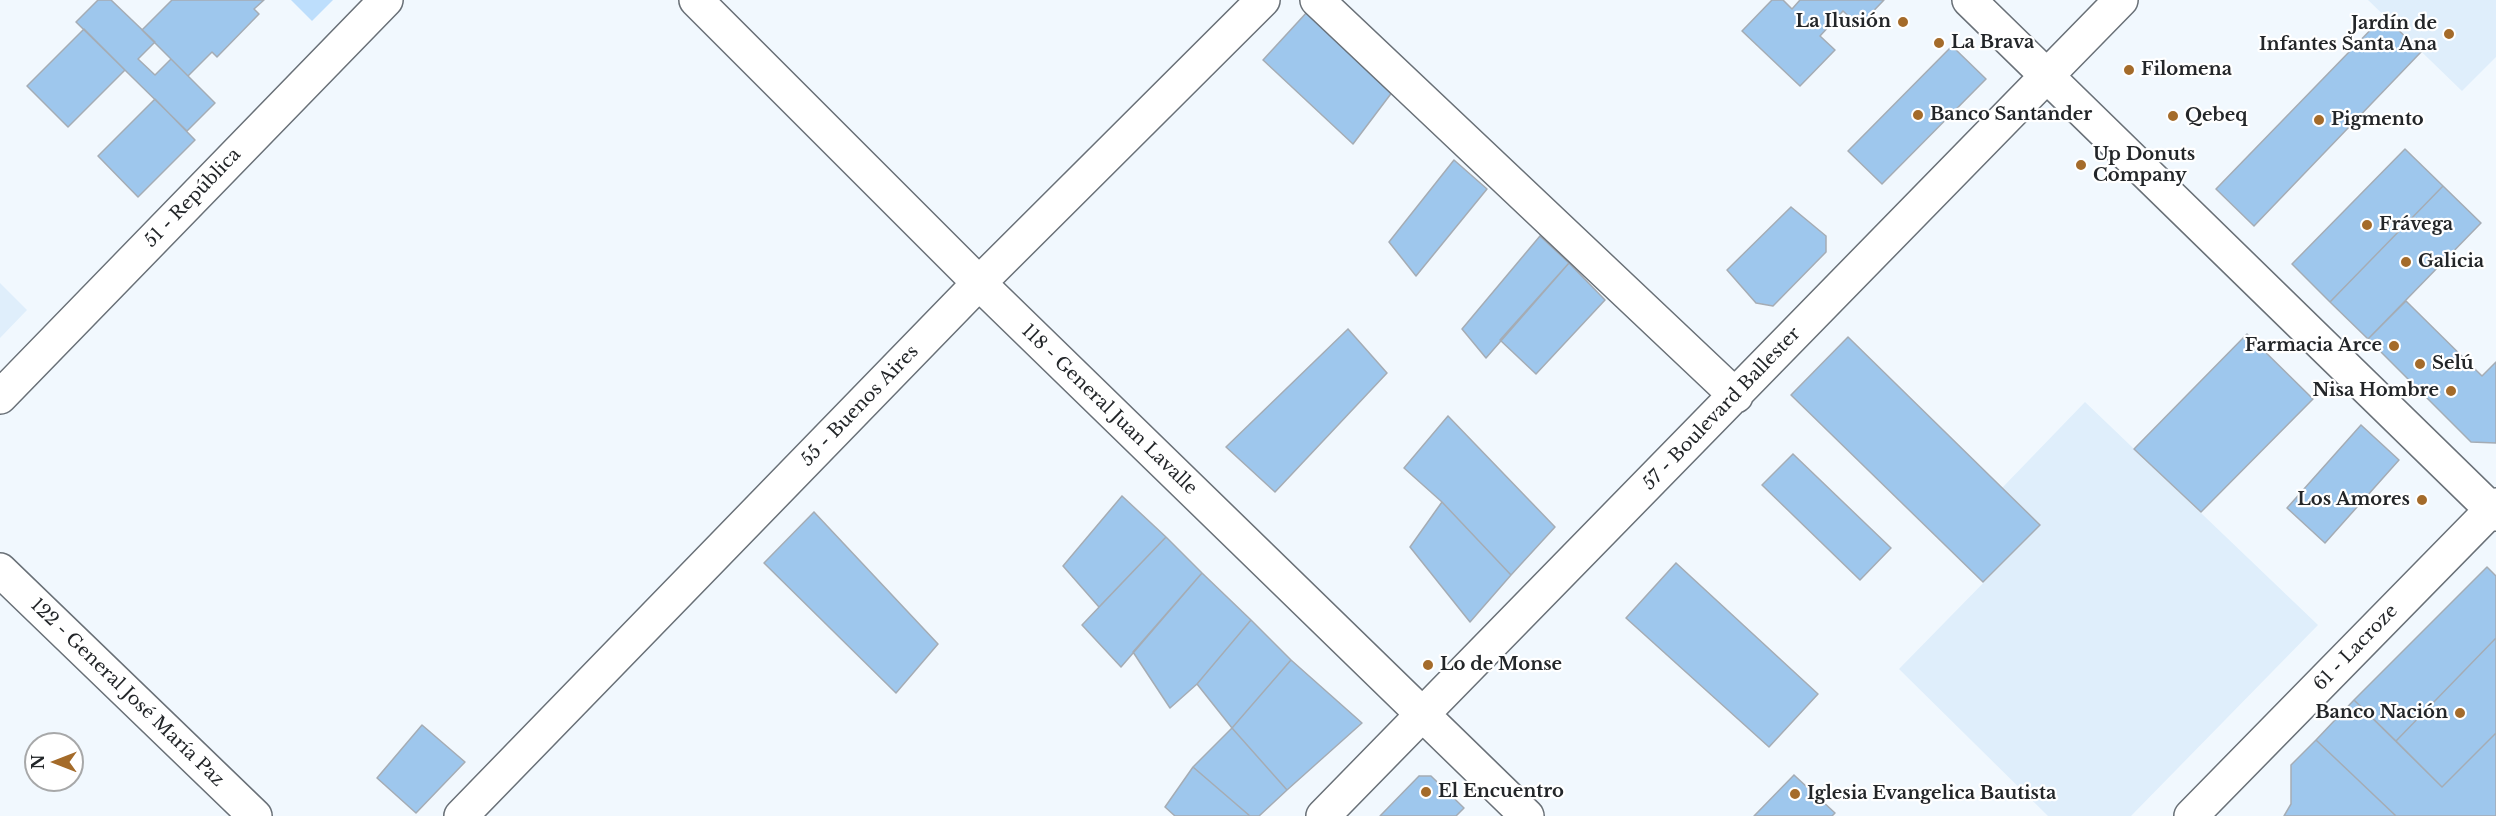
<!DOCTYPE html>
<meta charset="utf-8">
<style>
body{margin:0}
#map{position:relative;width:2496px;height:816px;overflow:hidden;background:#f1f8fe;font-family:"Libre Baskerville",serif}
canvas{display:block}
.north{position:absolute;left:24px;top:732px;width:60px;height:60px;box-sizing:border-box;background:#fff;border:2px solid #a7a8a9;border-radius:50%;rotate:270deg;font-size:16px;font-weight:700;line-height:24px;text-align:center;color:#232629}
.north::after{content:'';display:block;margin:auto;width:21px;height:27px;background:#a46b2a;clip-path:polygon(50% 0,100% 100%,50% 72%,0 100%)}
</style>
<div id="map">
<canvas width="2496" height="816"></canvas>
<div class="north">N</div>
</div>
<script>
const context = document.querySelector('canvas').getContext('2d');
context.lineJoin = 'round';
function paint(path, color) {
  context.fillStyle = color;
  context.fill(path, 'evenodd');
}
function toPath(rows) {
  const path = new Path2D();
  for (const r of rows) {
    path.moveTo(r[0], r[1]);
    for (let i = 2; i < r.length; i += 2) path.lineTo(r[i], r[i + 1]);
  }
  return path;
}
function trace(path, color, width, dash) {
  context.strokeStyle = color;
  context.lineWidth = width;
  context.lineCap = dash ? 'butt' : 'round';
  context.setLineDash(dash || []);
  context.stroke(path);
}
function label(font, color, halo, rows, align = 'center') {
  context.font = font + ' "Libre Baskerville",serif';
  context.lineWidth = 4.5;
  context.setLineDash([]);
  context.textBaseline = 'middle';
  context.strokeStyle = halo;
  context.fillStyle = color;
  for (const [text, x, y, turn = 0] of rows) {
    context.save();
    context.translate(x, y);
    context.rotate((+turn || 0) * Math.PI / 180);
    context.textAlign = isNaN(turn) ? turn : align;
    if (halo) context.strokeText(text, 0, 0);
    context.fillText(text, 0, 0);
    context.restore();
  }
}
const built = toPath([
 [2368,0,2496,0,2496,57,2462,91],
 [0,283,27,310,0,338],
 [2085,402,2318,625,2131,816,2048,816,1899,669,2040,525,2002,488]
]);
const green = toPath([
 [291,0,333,0,312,21]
]);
const building = toPath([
 [98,0,111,0,155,42,138,59,155,75,171,59,215,103,187,131,76,22,98,0],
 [172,0,264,0,254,9,259,14,217,57,212,52,188,76,142,30,172,0],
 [1772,0,1783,0,1792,9,1800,0,1884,0,1859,26,1843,11,1820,36,1835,50,1800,86,1742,31,1772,0],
 [1308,11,1393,91,1353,144,1263,60,1308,11],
 [2384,16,2421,52,2254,226,2216,189,2384,16],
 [84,29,125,70,68,127,27,86,84,29],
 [1952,46,1986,79,1882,184,1848,151,1952,46],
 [155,99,195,140,138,197,98,156,155,99],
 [2405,149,2443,186,2330,302,2292,264,2405,149],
 [1454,160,1487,189,1416,276,1389,242,1454,160],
 [2443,186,2481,223,2368,339,2330,302,2443,186],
 [1791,207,1826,236,1826,252,1773,306,1756,303,1727,270,1791,207],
 [1540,236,1569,263,1486,358,1462,329,1540,236],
 [1569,263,1605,300,1536,374,1500,340,1569,263],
 [2406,301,2482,376,2496,362,2496,443,2471,442,2368,339,2406,301],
 [1348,329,1387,373,1275,492,1226,447,1348,329],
 [2247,334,2313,399,2201,512,2134,449,2247,334],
 [1848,337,2040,525,1983,582,1791,395,1848,337],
 [1448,416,1555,527,1511,575,1442,502,1404,468,1448,416],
 [2361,425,2399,460,2325,543,2287,508,2361,425],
 [1793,454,1891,548,1860,580,1762,485,1793,454],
 [1122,496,1166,537,1099,607,1063,566,1122,496],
 [1442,502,1511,575,1470,622,1410,547,1442,502],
 [814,512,938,644,896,693,764,563,814,512],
 [1166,537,1202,573,1121,667,1082,625,1166,537],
 [1676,563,1818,694,1769,747,1626,618,1676,563],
 [2487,567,2496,576,2496,638,2396,741,2354,700,2487,567],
 [1202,573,1251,620,1197,684,1170,708,1133,652,1202,573],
 [1251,620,1291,660,1232,728,1197,684,1251,620],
 [2496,638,2496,733,2442,787,2396,741,2496,638],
 [1291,660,1362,723,1287,790,1232,728,1291,660],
 [2354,700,2442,787,2496,733,2496,816,2396,816,2316,740,2354,700],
 [422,725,465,762,416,813,377,778,422,725],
 [1232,728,1287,790,1259,816,1250,816,1193,767,1232,728],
 [2316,740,2396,816,2284,816,2291,804,2291,765,2316,740],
 [1193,767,1250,816,1175,816,1165,807,1193,767],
 [1794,775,1835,813,1832,816,1754,816,1794,775],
 [1419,776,1431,776,1464,808,1456,816,1380,816,1419,776]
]);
const street = toPath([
 [696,0,979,283,1527,816],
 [1317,0,1736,396],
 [1969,0,2496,514],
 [0,397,386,0],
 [0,570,255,816],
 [461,816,979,283,1263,0],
 [1323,816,2121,0],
 [2191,816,2496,505]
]);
const markers = [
 [1903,22,6,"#a46b2a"],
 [2449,34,6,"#a46b2a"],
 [1939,43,6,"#a46b2a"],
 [2129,70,6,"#a46b2a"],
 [1918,115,6,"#a46b2a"],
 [2173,116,6,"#a46b2a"],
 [2319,120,6,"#a46b2a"],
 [2081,165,6,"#a46b2a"],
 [2367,225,6,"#a46b2a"],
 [2406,262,6,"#a46b2a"],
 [2394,346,6,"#a46b2a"],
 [2420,364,6,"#a46b2a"],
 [2451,391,6,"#a46b2a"],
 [2422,500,6,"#a46b2a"],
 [1428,665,6,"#a46b2a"],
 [2460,713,6,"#a46b2a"],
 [1426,792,6,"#a46b2a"],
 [1795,794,6,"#a46b2a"]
];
const poiNames = [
 ["La Ilusión",1891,22,"right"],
 ["Jardín de",2437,24,"right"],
 ["Infantes Santa Ana",2437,45,"right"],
 ["La Brava",1951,43],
 ["Filomena",2141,70],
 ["Banco Santander",1930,115],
 ["Qebeq",2185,116],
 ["Pigmento",2331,120],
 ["Up Donuts",2093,155],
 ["Company",2093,176],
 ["Frávega",2379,225],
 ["Galicia",2418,262],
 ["Farmacia Arce",2382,346,"right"],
 ["Selú",2432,364],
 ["Nisa Hombre",2439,391,"right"],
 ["Los Amores",2410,500,"right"],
 ["Lo de Monse",1440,665],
 ["Banco Nación",2448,713,"right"],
 ["El Encuentro",1438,792],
 ["Iglesia Evangelica Bautista",1807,794]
];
const streetNames = [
 ["51 - República",193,198,-46],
 ["55 - Buenos Aires",860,406,-46],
 ["57 - Boulevard Ballester",1722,409,-46],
 ["118 - General Juan Lavalle",1109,410,44],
 ["61 - Lacroze",2356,648,-46],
 ["122 - General José María Paz",127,693,44]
];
paint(built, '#dfeefb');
paint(green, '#bddefc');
paint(building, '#9ec7ed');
trace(building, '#a5acb4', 1.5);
trace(street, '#697077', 36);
trace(street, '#fff', 33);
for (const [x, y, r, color] of markers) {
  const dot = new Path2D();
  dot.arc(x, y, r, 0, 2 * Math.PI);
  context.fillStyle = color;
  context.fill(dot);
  trace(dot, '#fff', 2);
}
label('bold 18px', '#232629', '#fff', poiNames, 'left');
label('18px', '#232629', '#fff', streetNames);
</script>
